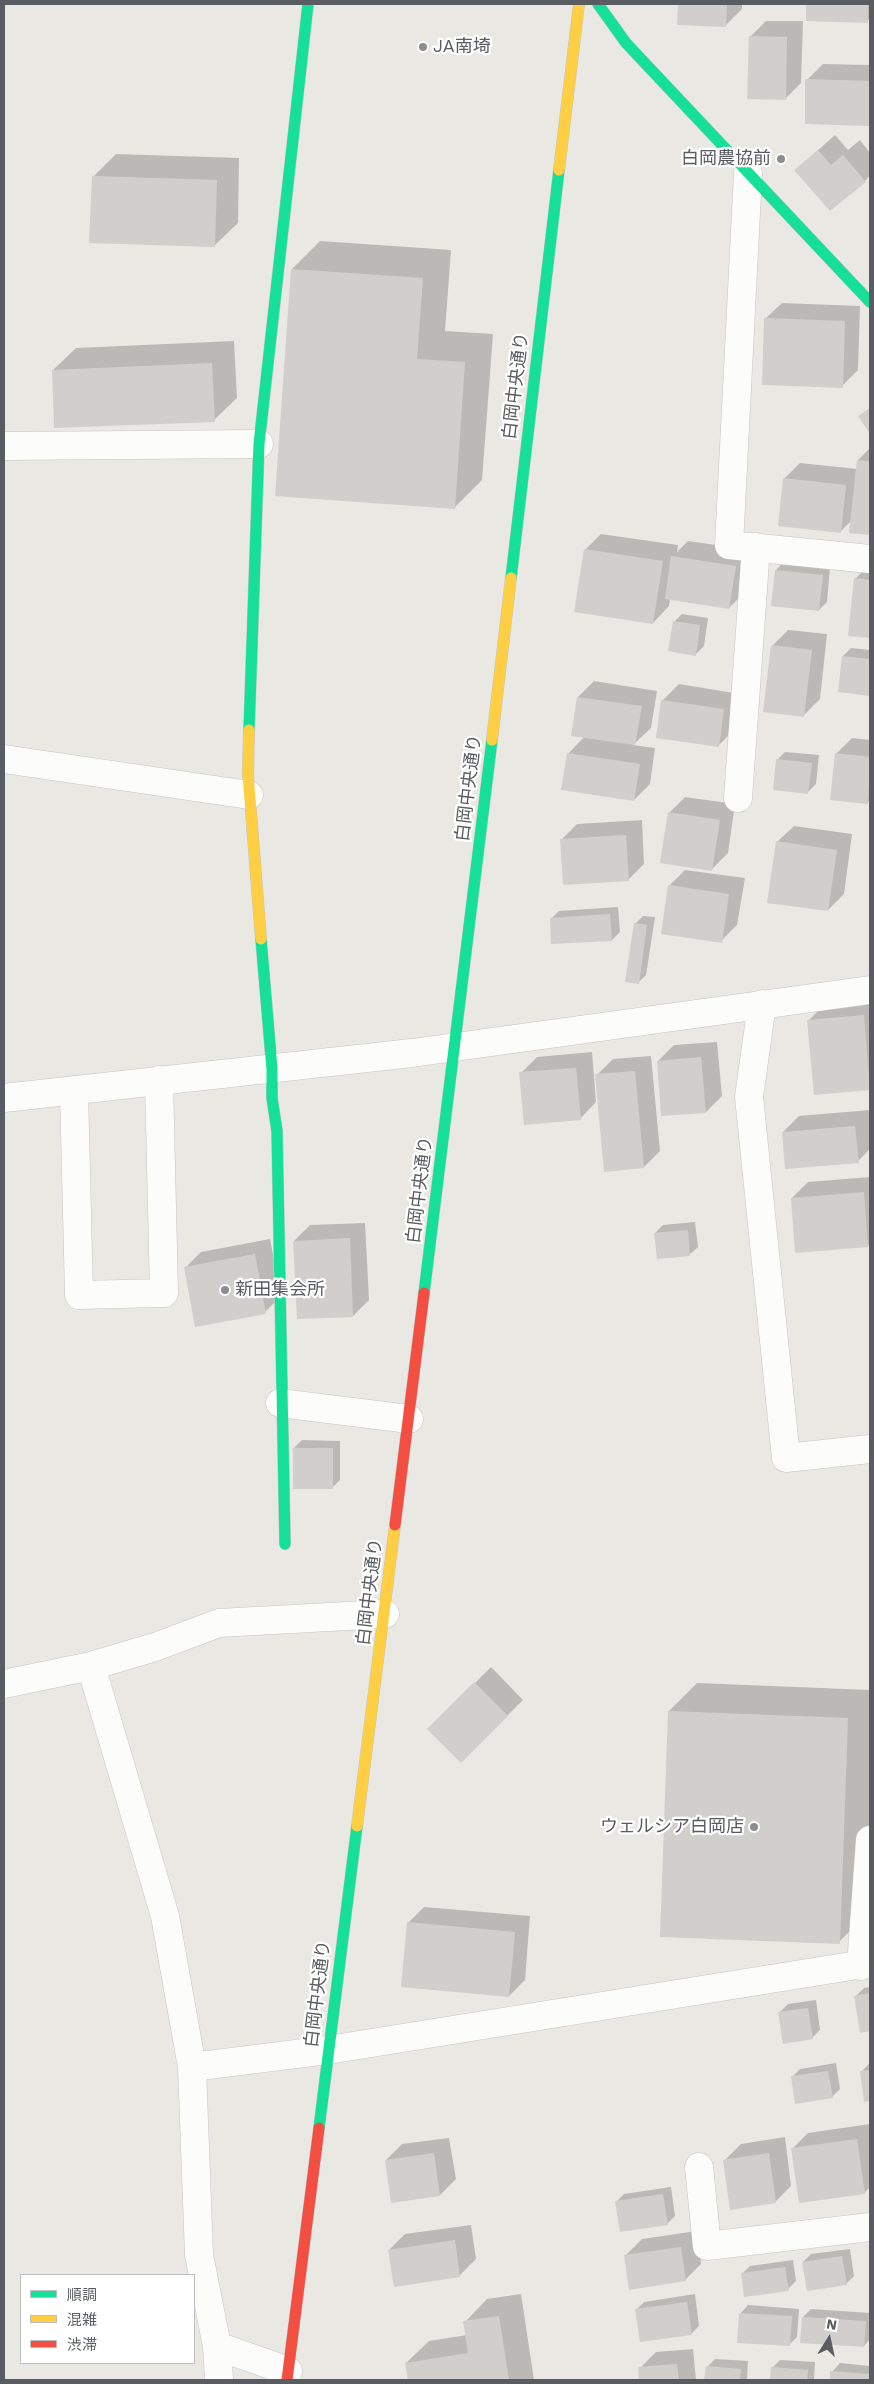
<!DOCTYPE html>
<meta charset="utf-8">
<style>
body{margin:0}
#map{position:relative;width:874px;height:2384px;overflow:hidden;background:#e9e8e3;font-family:"Work Sans","Noto Sans JP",sans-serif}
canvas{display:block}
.frame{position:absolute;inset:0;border:5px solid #595c60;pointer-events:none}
.legend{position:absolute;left:20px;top:2274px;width:175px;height:90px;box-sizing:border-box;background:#fff;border:1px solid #bdbebf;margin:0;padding:6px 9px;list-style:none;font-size:15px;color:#595c60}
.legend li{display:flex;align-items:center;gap:10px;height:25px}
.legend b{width:25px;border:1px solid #bdbebf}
.north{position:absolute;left:804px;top:2314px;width:50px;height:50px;-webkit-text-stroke:4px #fff;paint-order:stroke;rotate:10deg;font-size:14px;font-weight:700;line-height:20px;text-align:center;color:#595c60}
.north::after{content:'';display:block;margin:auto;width:18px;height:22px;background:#595c60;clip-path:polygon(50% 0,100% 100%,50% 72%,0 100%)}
</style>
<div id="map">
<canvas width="874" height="2384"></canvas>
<div class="frame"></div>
<ul class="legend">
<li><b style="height:6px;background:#16e098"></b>順調</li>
<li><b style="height:6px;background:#ffcf43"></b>混雑</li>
<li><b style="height:6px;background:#f24e42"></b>渋滞</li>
</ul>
<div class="north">N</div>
</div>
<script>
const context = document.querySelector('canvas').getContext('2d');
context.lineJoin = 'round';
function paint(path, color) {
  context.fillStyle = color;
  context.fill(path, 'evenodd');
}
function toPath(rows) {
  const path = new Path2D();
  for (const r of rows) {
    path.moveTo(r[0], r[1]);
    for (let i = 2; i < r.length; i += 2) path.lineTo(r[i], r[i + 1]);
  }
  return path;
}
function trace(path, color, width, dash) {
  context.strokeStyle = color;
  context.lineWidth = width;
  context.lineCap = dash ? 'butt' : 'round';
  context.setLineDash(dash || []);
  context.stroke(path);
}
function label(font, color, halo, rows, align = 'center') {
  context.font = font + ' "Work Sans","Noto Sans JP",sans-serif';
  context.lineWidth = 4.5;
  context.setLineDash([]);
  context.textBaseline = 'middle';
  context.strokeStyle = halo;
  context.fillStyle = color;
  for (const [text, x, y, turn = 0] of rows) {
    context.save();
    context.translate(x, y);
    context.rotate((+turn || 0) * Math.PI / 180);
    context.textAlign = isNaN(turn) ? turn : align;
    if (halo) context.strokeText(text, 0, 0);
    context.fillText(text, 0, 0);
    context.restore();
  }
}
const shadow = toPath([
 [679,4,742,4,742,9,726,25,678,24],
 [807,4,870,4,870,19,867,21,807,20],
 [766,21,803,21,801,83,785,99,750,37],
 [823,64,870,65,869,124,807,80],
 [835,135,848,150,860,140,870,153,870,175,865,181,796,170],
 [116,154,239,158,238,223,215,245,93,177],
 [320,241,451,250,445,331,493,334,482,480,454,508,292,269],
 [782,303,860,306,858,370,842,386,765,319],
 [234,341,237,398,214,420,53,370,76,348],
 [870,448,870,534,851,532,852,520,840,532,784,479,800,463,857,469,858,460],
 [601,534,678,545,677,552,688,541,751,550,745,592,729,608,670,598,669,606,653,623,585,550],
 [784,562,830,567,827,602,819,610,776,570],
 [870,564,870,637,850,635,855,579],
 [682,614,708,618,704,646,696,654,674,622],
 [788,630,827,634,820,699,804,715,772,646],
 [851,648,870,650,870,694,839,691,843,656],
 [594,681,657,691,651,728,633,745,655,748,650,784,634,800,568,754,585,736,578,697],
 [679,684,740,694,734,730,718,746,657,737,663,700],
 [852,738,870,740,870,800,867,803,836,754],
 [785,752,819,755,816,784,808,792,777,760],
 [685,797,735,804,728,853,712,869,669,813],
 [642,820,644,864,628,880,561,840,577,824],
 [794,826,852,834,844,894,828,910,777,842],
 [685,870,745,878,737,925,721,941,669,886],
 [618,907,620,932,612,940,551,919,559,911],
 [643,916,655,917,646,975,638,983,635,924],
 [870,1000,870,1089,809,1020,825,1004],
 [717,1042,722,1096,706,1112,663,1115,658,1061,674,1045],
 [592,1052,596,1102,580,1119,521,1073,537,1057],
 [651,1056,660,1151,644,1167,597,1075,613,1059],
 [870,1110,870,1149,858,1161,783,1132,799,1116],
 [870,1177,870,1243,868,1246,792,1198,808,1182],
 [695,1222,698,1247,689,1255,655,1233,663,1225],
 [365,1223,369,1300,353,1316,294,1241,310,1225],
 [270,1239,281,1296,265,1312,185,1268,201,1252],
 [302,1440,340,1441,340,1480,332,1488,294,1448],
 [491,1667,523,1700,461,1762,429,1729],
 [697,1683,870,1690,870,1837,867,1914,839,1942,669,1711],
 [424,1907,530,1916,525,1980,509,1996,408,1923],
 [870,1987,870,2030,861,2032,856,1996,864,1988],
 [816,2000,820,2030,812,2038,780,2012,788,2004],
 [836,2063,840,2089,832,2097,792,2077,800,2069],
 [869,2064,870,2100,865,2101,861,2072],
 [870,2124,870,2187,864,2193,792,2149,808,2133],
 [785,2137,791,2186,775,2202,725,2160,741,2144],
 [449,2138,456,2179,440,2195,386,2160,402,2144],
 [671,2187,675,2216,667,2224,616,2202,624,2194],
 [471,2225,476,2259,460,2275,389,2250,405,2234],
 [697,2231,701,2264,685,2280,626,2255,642,2239],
 [850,2249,854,2276,846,2284,803,2262,811,2254],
 [793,2260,796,2281,788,2289,742,2274,750,2266],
 [521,2294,534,2380,409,2380,406,2363,429,2341,467,2335,465,2322,487,2299],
 [695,2294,699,2326,691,2334,636,2310,644,2302],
 [748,2305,799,2309,797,2337,789,2345,740,2314],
 [811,2309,870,2313,870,2339,864,2346,803,2317],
 [693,2349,696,2380,641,2380,640,2368,656,2352],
 [715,2359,748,2361,747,2380,706,2380,707,2367],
 [780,2360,815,2362,814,2380,771,2380,772,2368],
 [840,2363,870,2366,870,2380,831,2380,832,2372]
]);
const building = toPath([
 [678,4,727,4,726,27,677,25],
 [806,4,868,4,868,23,806,21],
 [749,36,787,37,786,100,747,99],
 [805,79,870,81,869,126,805,124],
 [818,150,831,165,843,155,866,182,830,211,794,170],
 [92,176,217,180,215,247,89,243],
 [291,269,423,278,417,359,465,362,455,509,275,496],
 [764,318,845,321,843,388,762,385],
 [212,363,215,422,54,428,52,370],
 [870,408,870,434,858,416],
 [857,460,870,461,870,535,849,533],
 [783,478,846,485,841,533,778,526],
 [584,549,663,561,653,624,574,612],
 [671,556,736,566,729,609,665,599],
 [775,570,823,575,819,611,771,606],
 [854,578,870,580,870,638,848,636],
 [673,621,700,625,696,656,668,651],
 [771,645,812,650,804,717,763,712],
 [842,656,870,659,870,696,838,692],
 [577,697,642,706,635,745,571,736],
 [661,700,724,709,719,747,656,738],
 [567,753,640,764,634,801,561,790],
 [835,753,870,757,868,804,830,800],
 [776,759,812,763,808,794,773,790],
 [668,812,720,820,712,871,660,863],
 [626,835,629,881,563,885,560,839],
 [776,841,837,850,828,911,767,903],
 [668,885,729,894,722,943,661,934],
 [610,914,612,941,551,944,550,918],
 [634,923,647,925,639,984,625,982],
 [864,1015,870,1090,814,1095,807,1020],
 [701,1057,706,1113,661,1116,657,1061],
 [576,1068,581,1120,524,1125,519,1072],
 [635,1071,644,1168,604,1172,595,1074],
 [855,1126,859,1163,785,1169,782,1132],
 [864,1192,868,1247,795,1253,791,1198],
 [688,1230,690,1256,657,1259,654,1233],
 [350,1238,353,1317,297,1319,293,1241],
 [255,1254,266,1314,195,1327,184,1267],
 [293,1448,333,1448,333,1489,293,1489],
 [474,1682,508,1716,461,1763,427,1729],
 [668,1711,848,1718,840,1944,660,1937],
 [407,1922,515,1932,509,1997,401,1987],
 [870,1993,870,2031,860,2033,854,1996],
 [808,2008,813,2039,783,2044,778,2012],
 [870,2070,870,2101,864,2102,860,2071],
 [828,2071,833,2098,795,2104,791,2076],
 [857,2139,865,2194,799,2203,791,2148],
 [434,2153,440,2196,391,2203,385,2160],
 [769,2153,776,2203,730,2210,723,2160],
 [663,2194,668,2225,620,2232,615,2201],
 [455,2240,460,2277,394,2287,388,2250],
 [681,2247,686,2281,629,2290,624,2255],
 [842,2256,847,2285,807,2291,802,2262],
 [785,2267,789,2291,744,2297,741,2273],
 [687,2302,692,2335,640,2342,635,2309],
 [739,2313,792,2316,790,2346,737,2343],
 [499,2316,509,2380,408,2380,405,2363,468,2353,463,2321],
 [802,2317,866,2321,864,2347,800,2343],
 [677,2364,679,2380,639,2380,638,2367],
 [706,2366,741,2369,740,2380,704,2380],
 [771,2367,808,2370,807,2380,770,2380],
 [830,2371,870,2374,870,2380,830,2380]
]);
const street = toPath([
 [748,173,729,545,870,559],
 [4,446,259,444],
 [4,759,249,795],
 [738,798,756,547],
 [762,1004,749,1097,786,1458,870,1449],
 [74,1090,79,1295,164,1293,159,1080],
 [4,1098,412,1053,870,990],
 [280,1403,409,1419],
 [91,1666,165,1916,192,2067,199,2255,217,2346,288,2371],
 [4,1684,91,1666,155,1647,219,1623,385,1614],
 [861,1966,870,1840],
 [192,2067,328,2050,870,1963],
 [699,2167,707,2246,870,2227],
 [217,2346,219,2380]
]);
const fast = toPath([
 [598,4,626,43,870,302],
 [511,578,559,170],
 [249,730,259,444,308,4],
 [261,939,272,1069,272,1098,277,1131,285,1544],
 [424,1293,492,740],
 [319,2128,357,1826]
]);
const slow = toPath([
 [559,170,579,4],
 [249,730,248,774,261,939],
 [492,740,511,578],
 [357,1826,395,1525]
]);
const jam = toPath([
 [395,1525,424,1293],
 [287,2380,319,2128]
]);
const markers = [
 [423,47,5,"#8b8d8e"],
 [781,159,5,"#8b8d8e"],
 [225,1290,5,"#8b8d8e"],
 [754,1827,5,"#8b8d8e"]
];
const poiNames = [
 ["JA南埼",433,47],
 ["白岡農協前",771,159,"right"],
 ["新田集会所",235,1290],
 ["ウェルシア白岡店",744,1827,"right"]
];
const streetNames = [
 ["白岡中央通り",516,386,-83],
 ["白岡中央通り",469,788,-83],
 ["白岡中央通り",420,1190,-83],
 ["白岡中央通り",370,1592,-83],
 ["白岡中央通り",318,1994,-83]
];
paint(shadow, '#0003');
paint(building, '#d0cfcc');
trace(street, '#c5c5c5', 29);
trace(fast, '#c5c5c5', 12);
trace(slow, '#c5c5c5', 12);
trace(jam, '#c5c5c5', 12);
trace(street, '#fcfcfb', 28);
trace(fast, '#16e098', 11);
trace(slow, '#ffcf43', 11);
trace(jam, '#f24e42', 11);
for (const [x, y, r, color] of markers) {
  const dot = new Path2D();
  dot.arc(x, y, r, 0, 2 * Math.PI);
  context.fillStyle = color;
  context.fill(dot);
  trace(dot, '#fff', 2);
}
label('18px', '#595c60', '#fff', poiNames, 'left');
label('18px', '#595c60', '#fff', streetNames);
</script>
